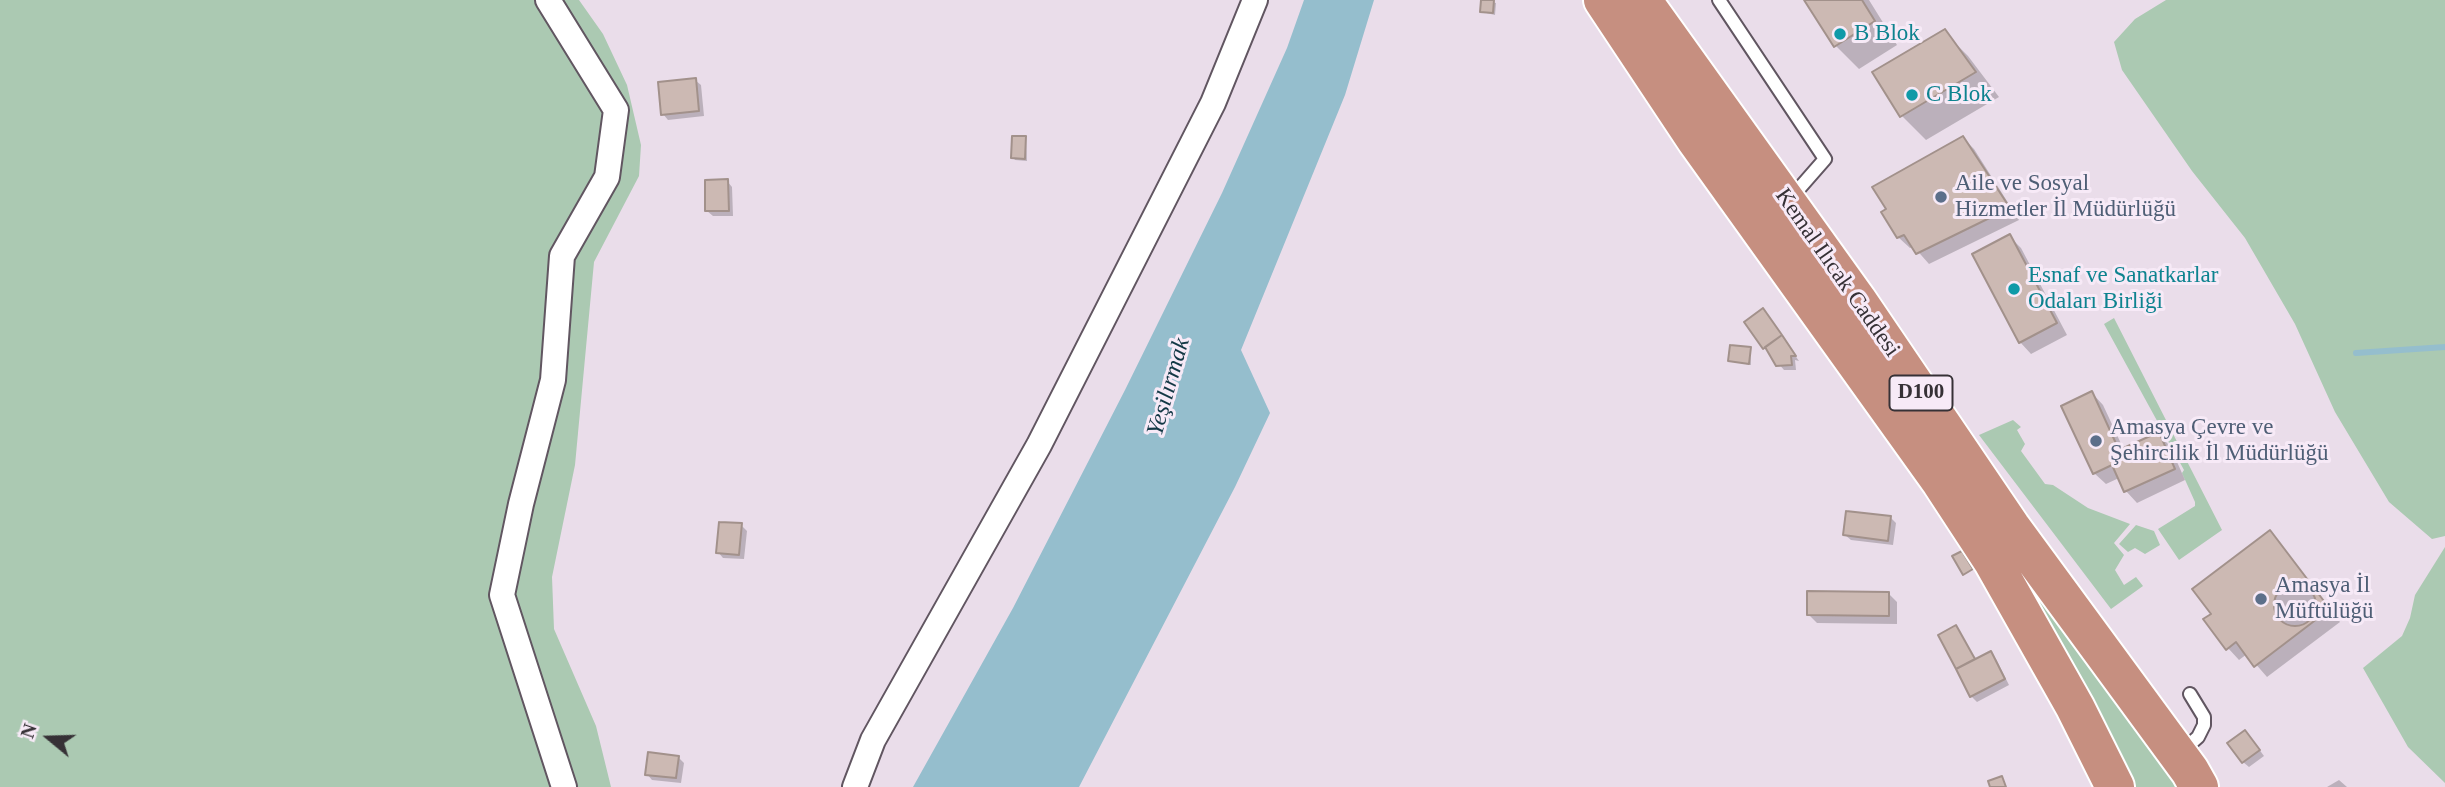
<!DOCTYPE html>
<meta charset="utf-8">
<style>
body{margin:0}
#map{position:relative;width:2445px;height:787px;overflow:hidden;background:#eaddea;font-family:"Times New Roman",serif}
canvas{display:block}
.north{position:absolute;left:14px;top:703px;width:70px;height:70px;-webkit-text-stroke:5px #f7eaf7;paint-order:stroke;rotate:289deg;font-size:19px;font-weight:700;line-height:28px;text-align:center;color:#363136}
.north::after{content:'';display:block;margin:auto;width:24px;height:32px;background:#363136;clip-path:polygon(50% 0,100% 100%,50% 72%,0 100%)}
</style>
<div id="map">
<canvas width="2445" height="787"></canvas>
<div class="north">N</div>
</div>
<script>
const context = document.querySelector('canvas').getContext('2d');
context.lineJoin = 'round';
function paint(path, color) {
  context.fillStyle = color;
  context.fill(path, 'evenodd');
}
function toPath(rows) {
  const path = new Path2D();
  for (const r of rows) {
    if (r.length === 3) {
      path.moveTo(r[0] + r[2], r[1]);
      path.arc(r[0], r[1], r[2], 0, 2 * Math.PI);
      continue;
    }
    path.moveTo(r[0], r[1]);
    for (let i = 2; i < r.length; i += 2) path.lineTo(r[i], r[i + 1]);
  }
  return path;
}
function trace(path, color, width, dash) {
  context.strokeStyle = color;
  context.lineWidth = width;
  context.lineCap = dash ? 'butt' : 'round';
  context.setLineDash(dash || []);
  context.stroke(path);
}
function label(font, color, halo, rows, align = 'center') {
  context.font = font + ' "Times New Roman",serif';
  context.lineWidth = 6;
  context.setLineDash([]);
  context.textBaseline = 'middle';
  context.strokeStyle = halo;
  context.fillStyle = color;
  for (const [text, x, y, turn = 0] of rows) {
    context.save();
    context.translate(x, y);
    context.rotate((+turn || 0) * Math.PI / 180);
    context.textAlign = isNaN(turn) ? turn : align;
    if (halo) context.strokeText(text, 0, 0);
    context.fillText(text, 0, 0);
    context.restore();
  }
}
const green = toPath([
 [0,0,579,0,603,34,627,85,641,145,639,176,594,262,575,465,552,577,554,629,596,726,611,787,0,787],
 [2166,0,2445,0,2445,536,2432,539,2389,502,2335,412,2295,324,2245,238,2192,171,2122,70,2114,42,2135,19],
 [2114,318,2222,530,2179,560,2158,529,2195,506,2195,502,2182,473,2184,470,2104,324],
 [2013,420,2021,427,2017,430,2025,444,2021,451,2045,484,2053,485,2088,508,2130,524,2114,543,2124,555,2115,570,2124,585,2136,577,2143,586,2111,609,1979,435],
 [1947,465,2117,696,2178,787,2127,787],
 [2136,525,2154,531,2160,545,2145,554,2135,548,2128,552,2119,544],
 [2445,547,2445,783,2408,747,2363,668,2402,636,2410,618,2415,595]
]);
const water = toPath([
 [1304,0,1374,0,1345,95,1241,350,1270,413,1235,487,1079,787,913,787,1013,608,1125,390,1222,193,1287,48]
]);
const shadow = toPath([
 [1483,0,1496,3,1495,15,1482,12],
 [1806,0,1869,0,1897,45,1859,69,1835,45],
 [1944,32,1968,56,1999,97,1926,140,1902,116,1875,73],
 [695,80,701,85,704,116,668,120,663,114],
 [1026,138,1027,161,1015,160,1013,157],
 [1963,138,1974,149,2019,220,1929,264,1914,247,1910,248,1898,237,1888,210],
 [727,181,732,187,733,216,713,216,707,211],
 [2009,236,2021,248,2067,335,2031,354,2020,342],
 [1763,310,1799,361,1795,360,1796,370,1784,370,1764,347],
 [1750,348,1751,365,1730,361],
 [2092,393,2103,405,2124,450,2158,434,2170,446,2185,480,2137,503,2126,491,2119,478,2106,484,2094,473],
 [1890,517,1896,523,1893,545,1851,540,1845,535],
 [741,525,747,531,744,559,723,558,718,552],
 [2270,532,2340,622,2267,677,2247,654,2239,660,2228,648,2213,614],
 [1888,593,1897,602,1897,624,1817,623,1809,615],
 [1956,627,1977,661,1990,653,1996,659,2009,685,1977,702,1971,696,1940,636],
 [2250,737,2264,756,2249,767,2243,762],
 [678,757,684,763,681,783,652,780,647,774],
 [2339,780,2347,787,2327,787]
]);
const stream = toPath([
 [2356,353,2445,347]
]);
const building = toPath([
 [1481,0,1494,0,1493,13,1480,12,1481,0],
 [1804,0,1862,0,1875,21,1834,47,1804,0],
 [1945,29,1976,72,1900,117,1872,72,1945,29],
 [696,78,699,111,661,115,658,82,696,78],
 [1012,136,1026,136,1025,159,1011,158,1012,136],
 [1963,136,2010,208,1916,254,1904,235,1897,238,1881,212,1886,209,1872,187,1963,136],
 [728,179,729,211,705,211,705,180,728,179],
 [2010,234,2057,323,2019,343,1972,254,2010,234],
 [1763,308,1782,335,1763,349,1744,322,1763,308],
 [1782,335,1796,356,1791,356,1792,365,1776,366,1765,347,1782,335],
 [1730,345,1751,347,1749,364,1728,361,1730,345],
 [2092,391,2119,450,2159,432,2175,469,2124,492,2112,465,2093,474,2061,406,2092,391],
 [1846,511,1891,516,1888,541,1843,535,1846,511],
 [719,522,742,523,739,555,716,553,719,522],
 [2270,530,2330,609,2254,667,2236,642,2226,650,2203,619,2211,614,2192,589,2270,530],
 [1962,551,1973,569,1963,575,1952,556,1962,551],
 [2295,605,21],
 [1807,591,1889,592,1889,616,1807,615,1807,591],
 [1956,625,1975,659,1956,669,1938,635,1956,625],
 [1991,651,2005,679,1970,697,1956,669,1991,651],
 [2245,730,2260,750,2242,763,2227,743,2245,730],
 [648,752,679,756,676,778,645,775,648,752],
 [2002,776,2006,787,1990,787,1988,781,2002,776]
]);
const service = toPath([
 [1719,0,1825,159,1790,199],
 [2181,752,2198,737,2204,725,2204,717,2190,694]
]);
const minor = toPath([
 [548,0,616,110,607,177,562,256,553,380,521,504,502,595,564,787],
 [855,787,873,740,1039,445,1213,103,1255,0]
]);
const trunk = toPath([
 [1603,0,1696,140,1941,482,1992,560,2075,707,2115,787],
 [1642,0,1857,300,2011,527,2190,771,2199,787]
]);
const markers = [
 [1840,34,7,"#0f9aa8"],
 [1912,95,7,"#0f9aa8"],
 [1941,197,7,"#5c6f8a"],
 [2014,289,7,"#0f9aa8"],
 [2096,441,7,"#5c6f8a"],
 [2261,599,7,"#5c6f8a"]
];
const shields = [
 [1921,393,63]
];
const shieldNames = [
 ["D100",1921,393]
];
const cultureNames = [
 ["B Blok",1854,34],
 ["C Blok",1926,95],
 ["Esnaf ve Sanatkarlar",2028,276],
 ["Odaları Birliği",2028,302]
];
const serviceNames = [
 ["Aile ve Sosyal",1955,184],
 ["Hizmetler İl Müdürlüğü",1955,210],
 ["Amasya Çevre ve",2110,428],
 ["Şehircilik İl Müdürlüğü",2110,454],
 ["Amasya İl",2275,586],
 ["Müftülüğü",2275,612]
];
const streetNames = [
 ["Kemal Ilıcak Caddesi",1837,273,55]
];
const waterNames = [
 ["Yeşilırmak",1169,387,-74]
];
paint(green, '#abc9b2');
paint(water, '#95becd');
paint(shadow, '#0003');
trace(stream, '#95becd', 6);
paint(building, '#ccb9b3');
trace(building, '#a2918b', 2);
trace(service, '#615661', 16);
trace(minor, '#615661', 28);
trace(trunk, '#fff', 42);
trace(service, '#fff', 12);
trace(minor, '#fff', 24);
trace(trunk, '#c68f80', 38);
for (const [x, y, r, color] of markers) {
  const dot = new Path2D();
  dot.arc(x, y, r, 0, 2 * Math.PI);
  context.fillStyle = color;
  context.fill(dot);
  trace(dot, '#f7eaf7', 2.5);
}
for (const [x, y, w] of shields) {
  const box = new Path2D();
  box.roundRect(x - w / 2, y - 17.5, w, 35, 5);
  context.fillStyle = '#f7eaf7';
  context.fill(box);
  trace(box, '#363136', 2);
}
label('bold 21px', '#363136', null, shieldNames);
label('23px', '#0d838f', '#f7eaf7', cultureNames, 'left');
label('23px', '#4e5e75', '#f7eaf7', serviceNames, 'left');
label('23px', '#363136', '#f7eaf7', streetNames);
label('italic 24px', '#133845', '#f7eaf7', waterNames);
</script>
